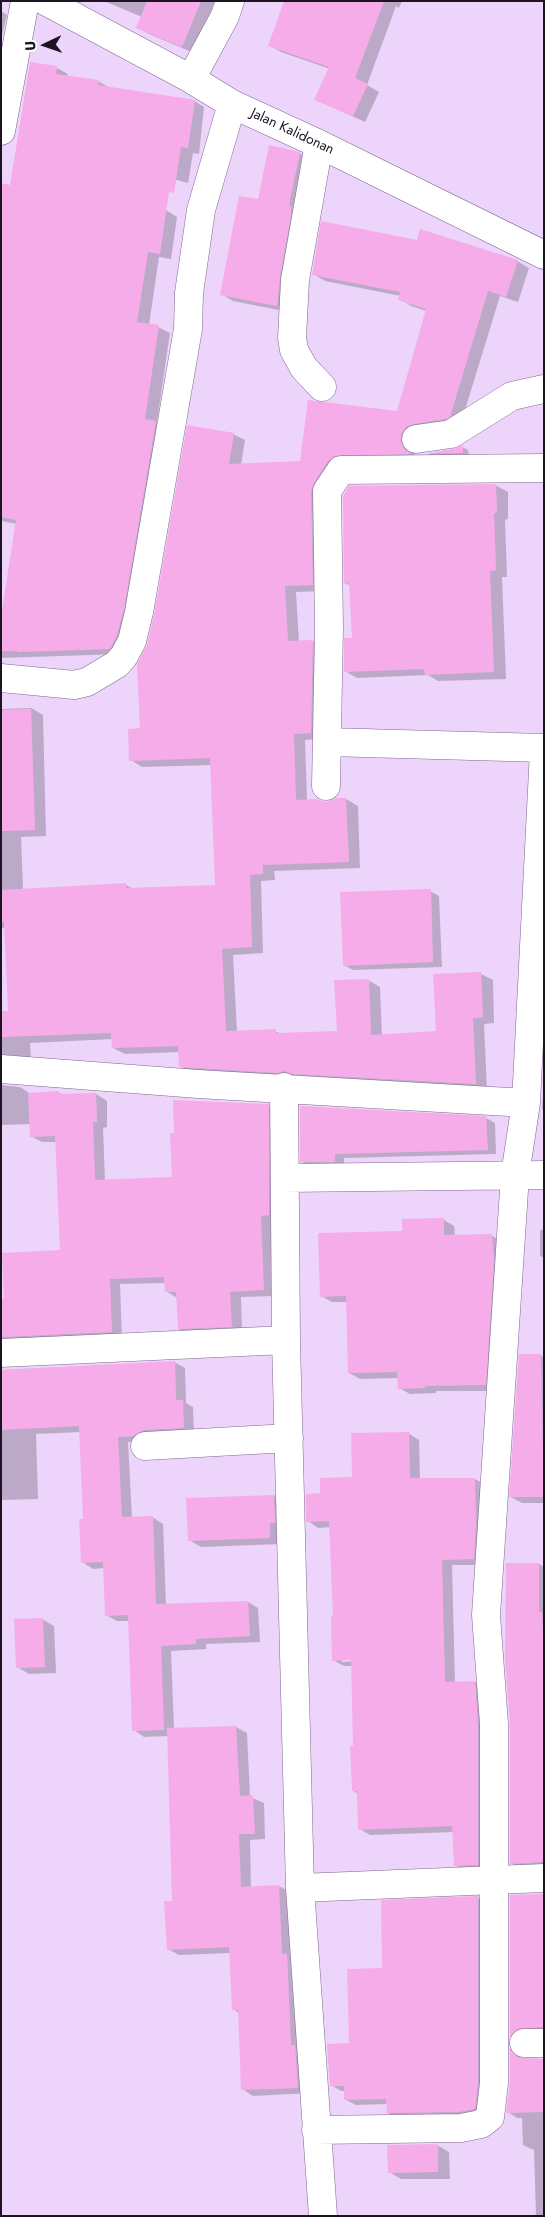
<!DOCTYPE html>
<style>
body{margin:0}
#map{position:relative;width:545px;height:2217px;overflow:hidden;background:#ecd4fa;font-family:Jost,sans-serif}
canvas{display:block}
.frame{position:absolute;inset:0;border:2px solid #1d1323;pointer-events:none}
.north{position:absolute;left:20px;top:20px;width:50px;height:50px;-webkit-text-stroke:4px #fff;paint-order:stroke;rotate:267deg;font-size:14px;font-weight:700;line-height:20px;text-align:center;color:#1d1323}
.north::after{content:'';display:block;margin:auto;width:18px;height:22px;background:#1d1323;clip-path:polygon(50% 0,100% 100%,50% 72%,0 100%)}
</style>
<div id="map">
<canvas width="545" height="2217"></canvas>
<div class="frame"></div>
<div class="north">U</div>
</div>
<script>
const context = document.querySelector('canvas').getContext('2d');
context.lineJoin = 'round';
function paint(path, color) {
  context.fillStyle = color;
  context.fill(path, 'evenodd');
}
function toPath(rows) {
  const path = new Path2D();
  for (const r of rows) {
    path.moveTo(r[0], r[1]);
    for (let i = 2; i < r.length; i += 2) path.lineTo(r[i], r[i + 1]);
  }
  return path;
}
function trace(path, color, width, dash) {
  context.strokeStyle = color;
  context.lineWidth = width;
  context.lineCap = dash ? 'butt' : 'round';
  context.setLineDash(dash || []);
  context.stroke(path);
}
function label(font, color, halo, rows, align = 'center') {
  context.font = font + ' Jost,sans-serif';
  context.lineWidth = 4.5;
  context.setLineDash([]);
  context.textBaseline = 'middle';
  context.strokeStyle = halo;
  context.fillStyle = color;
  for (const [text, x, y, turn = 0] of rows) {
    context.save();
    context.translate(x, y);
    context.rotate((+turn || 0) * Math.PI / 180);
    context.textAlign = isNaN(turn) ? turn : align;
    if (halo) context.strokeText(text, 0, 0);
    context.fillText(text, 0, 0);
    context.restore();
  }
}
const shadow = toPath([
 [104,1,215,1,194,53,149,34,137,28,142,17],
 [286,1,402,1,399,8,396,6,367,85,379,92,365,122,316,100,330,69,281,52,269,45],
 [1,11,7,15,1,40],
 [57,68,68,74,67,76,98,81,110,88,193,100,204,107,199,154,193,153,188,183,30,141],
 [299,153,311,160,289,312,233,301,221,294,259,201],
 [1,185,166,210,177,217,171,259,159,257,149,325,158,327,170,333,157,422,167,428,121,654,1,658,1,610,4,610,17,524,1,521],
 [517,261,529,268,518,302,500,296,461,423,412,449,416,457,346,462,324,591,296,592,299,642,313,641,324,648,323,739,305,740,307,800,326,803,336,799,346,799,358,806,360,868,274,871,275,880,261,881,263,953,233,955,237,1032,275,1031,282,1034,338,1033,368,980,380,987,382,1035,437,1033,435,975,481,974,493,980,494,1023,484,1024,487,1090,192,1073,180,1066,180,1052,125,1054,113,1048,113,1039,30,1043,31,1061,1,1065,1,1012,10,1012,5,928,1,928,1,709,31,708,43,715,46,836,21,837,23,890,126,885,133,889,217,886,212,765,142,767,131,760,141,729,148,645,233,434,245,440,241,465,301,463,398,412,427,311,411,306,400,299,401,296,325,281,313,274],
 [462,447,468,450,469,456,432,456,428,454,454,451],
 [495,485,508,492,508,519,505,520,507,577,502,577,506,679,438,681,428,675,357,678,345,671,353,639,351,586,345,583],
 [430,891,439,896,442,967,353,970,344,965],
 [544,1083,544,1110,542,1109],
 [1,1085,20,1087,31,1094,58,1092,63,1095,96,1094,107,1101,107,1127,103,1128,105,1180,173,1178,175,1134,268,1105,279,1111,274,1296,241,1297,242,1332,189,1335,179,1329,177,1298,166,1291,166,1283,120,1284,122,1338,1,1348,1,1313,5,1301,61,1251,56,1142,42,1142,31,1136,31,1124,1,1125],
 [486,1118,495,1123,496,1154,344,1158,344,1166,310,1167,301,1161],
 [444,1220,454,1226,455,1236,492,1236,503,1242,496,1391,436,1391,436,1393,410,1394,399,1388,399,1378,360,1379,349,1373,348,1302,332,1302,321,1296,403,1232],
 [540,1230,544,1230,544,1258,540,1256],
 [540,1355,544,1357,544,1503,522,1503,511,1497],
 [174,1362,185,1368,186,1403,193,1407,194,1434,128,1442,132,1518,152,1517,163,1524,166,1605,248,1602,258,1608,260,1642,206,1644,206,1649,171,1651,174,1729,236,1727,247,1733,250,1797,264,1803,265,1839,250,1840,251,1888,279,1886,290,1892,309,2093,253,2096,242,2089,239,2013,233,2009,231,1953,179,1955,168,1949,173,1902,169,1736,144,1737,134,1730,129,1621,117,1621,106,1615,104,1568,93,1569,82,1562,84,1520,81,1432,36,1434,38,1499,1,1500,1,1370],
 [408,1433,419,1440,420,1480,475,1479,486,1485,485,1565,452,1565,455,1683,475,1682,486,1689,489,1871,466,1872,455,1865,454,1832,370,1835,360,1829,359,1794,353,1791,354,1747,353,1666,344,1666,333,1660,334,1617,331,1527,318,1528,308,1521,322,1494,353,1478],
 [342,1659,358,1659,358,1661,342,1662],
 [274,1496,286,1503,282,1544,201,1547,189,1540],
 [539,1564,544,1567,544,1868,521,1869,511,1863],
 [42,1619,54,1626,56,1673,29,1674,17,1667],
 [544,1895,544,2033,520,2043,511,2037,511,1896],
 [478,1898,488,1904,485,2114,398,2119,388,2113,388,2104,356,2105,346,2100,346,2091,341,2091,331,2085,384,1969,382,1902],
 [511,2050,522,2058,544,2060,544,2216,536,2216,534,2150,523,2145,522,2118,517,2118,508,2112,511,2083],
 [437,2145,449,2152,450,2179,401,2179,389,2172]
]);
const building = toPath([
 [147,1,201,1,182,47,136,28],
 [284,1,384,1,355,78,368,84,353,116,314,100,329,67,268,46],
 [30,62,57,66,56,74,99,80,98,85,195,100,188,148,181,147,174,193,169,192,160,254,148,252,137,322,159,325,145,419,156,421,124,609,117,635,110,649,18,652,17,651,1,651,1,617,16,520,1,517,1,183,10,185],
 [269,145,300,152,289,205,291,206,291,215,280,277,277,306,220,295,239,196,258,199],
 [321,221,417,240,420,229,518,260,506,297,488,291,450,417,446,419,414,424,406,427,401,434,401,442,404,449,411,454,334,456,328,461,314,483,311,491,313,585,285,586,288,641,313,640,311,733,294,734,296,800,317,799,326,802,335,798,346,798,349,862,263,865,263,874,250,875,252,947,222,949,226,1031,276,1029,276,1033,337,1031,334,980,369,979,371,1035,436,1031,433,974,481,972,483,1017,473,1018,476,1084,292,1074,284,1071,278,1073,179,1067,178,1046,112,1048,111,1033,1,1037,1,1011,8,1011,4,922,1,922,1,890,126,883,126,888,215,885,210,758,129,761,128,729,140,728,137,664,147,645,154,615,187,425,234,433,229,464,300,461,308,400,397,411,426,309,398,300,400,292,312,275],
 [463,445,463,453,425,454,453,449],
 [496,484,497,513,494,513,496,570,490,571,494,672,425,675,424,669,344,672,344,638,352,638,349,583,344,584,343,496,349,486],
 [31,709,35,830,1,831,1,710],
 [431,889,433,962,343,966,340,892],
 [58,1091,59,1094,96,1093,97,1122,93,1122,95,1180,172,1177,170,1133,174,1133,173,1100,269,1104,269,1215,261,1216,264,1290,230,1292,232,1327,178,1329,176,1292,165,1292,164,1277,110,1279,112,1332,2,1337,1,1299,4,1299,2,1253,60,1250,55,1136,30,1137,28,1093],
 [300,1106,486,1116,488,1150,335,1154,335,1162,300,1162],
 [444,1218,444,1235,492,1234,494,1261,486,1385,425,1386,425,1388,398,1389,397,1372,348,1373,346,1296,320,1297,318,1233,402,1231,402,1219],
 [519,1354,541,1354,544,1497,509,1497],
 [175,1361,176,1400,183,1400,184,1428,144,1430,134,1436,118,1437,122,1517,153,1516,156,1604,248,1601,250,1636,196,1639,196,1644,161,1646,164,1730,132,1731,128,1615,105,1616,103,1562,81,1563,79,1519,83,1519,79,1426,1,1430,1,1370],
 [409,1432,410,1478,475,1478,476,1522,474,1559,442,1560,445,1682,475,1681,478,1725,478,1865,454,1866,452,1826,358,1830,357,1791,352,1791,350,1746,353,1746,351,1660,332,1661,331,1616,333,1616,329,1521,306,1522,306,1494,320,1493,320,1478,352,1477,351,1433],
 [274,1495,275,1523,270,1523,270,1538,188,1541,186,1498],
 [506,1563,539,1563,539,1612,542,1612,544,1647,544,1862,510,1864,510,1724,505,1660],
 [43,1618,45,1667,16,1668,14,1619],
 [236,1726,240,1796,253,1795,255,1834,239,1834,241,1887,279,1885,282,1954,287,1953,291,2045,295,2045,298,2088,241,2090,238,2010,232,2010,229,1947,167,1950,164,1901,172,1901,167,1728],
 [544,1894,544,2027,517,2029,510,2038,510,1895],
 [478,1896,478,2082,475,2109,459,2112,387,2113,386,2099,344,2100,344,2086,330,2086,327,2044,349,2043,347,1969,382,1968,381,1900],
 [510,2048,517,2057,544,2059,544,2112,506,2113,510,2083],
 [438,2144,438,2172,388,2173,387,2145]
]);
const minor = toPath([
 [45,1,191,79,232,104,319,144,544,255],
 [191,79,225,16,230,1],
 [1,131,25,1],
 [319,144,295,280,292,338,294,350,304,368,322,387],
 [416,439,451,434,512,396,544,389],
 [1,678,74,685,87,682,117,664,124,656,132,641,139,612,188,329,189,293,201,210,232,104],
 [327,742,544,748],
 [326,786,329,627,327,491,341,470,544,468],
 [1,1069,198,1084,526,1103],
 [284,1087,286,1340,300,1888,323,2216],
 [285,1178,544,1175],
 [1,1353,286,1340],
 [145,1446,289,1438],
 [300,1888,544,1878],
 [524,2043,544,2043],
 [316,2130,461,2128,481,2124,490,2117,494,2083,494,1724,486,1615,515,1175,526,1103,544,751]
]);
const streetNames = [
 ["Jalan Kalidonan",292,132,25]
];
paint(shadow, '#0003');
paint(building, '#f7acea');
trace(minor, '#816691', 29);
trace(minor, '#fff', 28);
label('14px', '#1d1323', '#fff', streetNames);
</script>
